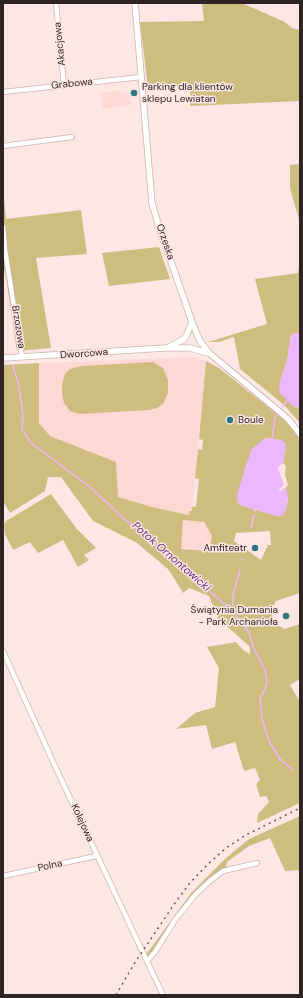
<!DOCTYPE html>
<meta charset="utf-8">
<style>
body{margin:0}
#map{position:relative;width:303px;height:998px;overflow:hidden;background:#fce7e5;font-family:"DM Sans",sans-serif}
canvas{display:block}
.frame{position:absolute;inset:0;border:4px solid #2d2423;pointer-events:none}
</style>
<div id="map">
<canvas width="303" height="998"></canvas>
<div class="frame"></div>
</div>
<script>
const context = document.querySelector('canvas').getContext('2d');
context.lineJoin = 'round';
function paint(path, color) {
  context.fillStyle = color;
  context.fill(path, 'evenodd');
}
function toPath(rows) {
  const path = new Path2D();
  for (const r of rows) {
    path.moveTo(r[0], r[1]);
    for (let i = 2; i < r.length; i += 2) path.lineTo(r[i], r[i + 1]);
  }
  return path;
}
function trace(path, color, width, dash) {
  context.strokeStyle = color;
  context.lineWidth = width;
  context.lineCap = dash ? 'butt' : 'round';
  context.setLineDash(dash || []);
  context.stroke(path);
}
function label(font, color, halo, rows, align = 'center') {
  context.font = font + ' "DM Sans",sans-serif';
  context.lineWidth = 3;
  context.setLineDash([]);
  context.textBaseline = 'middle';
  context.strokeStyle = halo;
  context.fillStyle = color;
  for (const [text, x, y, turn = 0] of rows) {
    context.save();
    context.translate(x, y);
    context.rotate((+turn || 0) * Math.PI / 180);
    context.textAlign = isNaN(turn) ? turn : align;
    if (halo) context.strokeText(text, 0, 0);
    context.fillText(text, 0, 0);
    context.restore();
  }
}
const built = toPath([
 [119,90,122,93,129,92,131,105,103,109,101,93],
 [195,357,206,361,192,511,189,515,152,507,118,497,116,462,50,436,39,423,39,363],
 [183,520,204,522,212,536,209,551,181,549]
]);
const green = toPath([
 [202,3,244,4,285,22,292,28,300,30,300,101,190,106,190,86,148,88,140,22,204,21],
 [300,164,300,223,290,188,290,165],
 [3,187,6,219,81,210,87,254,36,258,51,348,17,351,5,271,3,270],
 [159,247,170,279,109,286,102,253],
 [300,258,300,333,291,334,287,361,280,381,293,406,300,408,300,423,284,405,240,369,234,337,219,342,208,342,267,324,255,279,298,273],
 [206,361,219,368,277,414,287,422,300,438,300,593,276,601,271,611,274,622,284,629,300,624,300,679,290,685,300,702,300,803,257,823,258,814,269,802,266,796,260,797,256,784,260,780,255,768,244,771,235,742,212,749,206,725,176,729,195,713,215,707,219,668,207,647,236,642,243,650,250,654,250,647,218,618,209,596,189,588,183,593,169,570,137,543,93,521,61,477,48,477,45,491,10,513,3,501,3,365,39,363,39,423,50,436,116,462,118,497,152,507,189,515,189,511,192,511,192,507,196,506,199,479,195,478,198,449,202,450,203,440,199,439],
 [265,438,281,440,286,446,283,463,286,466,285,475,288,485,286,487,288,501,283,515,278,516,256,510,254,512,254,509,240,505,246,465],
 [183,520,204,522,212,536,209,551,181,549],
 [270,531,271,545,268,545,261,560,234,541,236,533],
 [153,362,163,368,168,380,168,393,163,404,157,408,149,410,79,414,70,411,64,403,62,394,62,384,65,374,70,369,82,366],
 [51,494,76,528,96,548,84,555,89,560,78,567,63,540,38,553,30,542,13,550,5,534,4,525,6,521],
 [300,816,300,870,285,871,270,838,249,846,227,862,226,868,195,895,147,961,145,956,192,892,226,858,249,839]
]);
const water = toPath([
 [300,333,300,408,293,406,281,394,279,389,280,381,287,361,291,334],
 [265,438,281,440,285,443,286,446,283,463,282,463,278,468,284,485,279,489,280,491,286,487,288,497,286,510,283,515,278,516,256,510,255,512,253,509,240,505,238,503,237,495,246,465,252,449]
]);
const stream = toPath([
 [13,366,19,386,23,415,22,429,30,442,90,487,120,515,206,588,233,612,249,632,254,649,265,670,267,683,260,700,262,719,269,741,280,759,293,770],
 [282,407,287,401],
 [272,440,275,417,277,415],
 [251,527,254,515],
 [242,560,243,559],
 [233,611,233,595,240,570]
]);
const minor = toPath([
 [56,3,64,85],
 [3,92,141,77],
 [3,146,72,137],
 [3,227,5,250,22,357],
 [3,651,54,764,163,995],
 [3,876,96,856],
 [147,961,155,952,175,920,195,895,211,880,223,871,257,863]
]);
const tertiary = toPath([
 [135,3,152,203,159,227,192,322,200,341,209,353,274,407,288,419,300,434],
 [169,347,184,339,187,334,192,322],
 [3,358,165,348,190,348,208,353]
]);
const rail = toPath([
 [116,995,134,964,175,903,189,884,207,865,226,848,246,835,300,808]
]);
const markers = [
 [134,93,4,"#317585"],
 [230,420,4,"#317585"],
 [255,548,4,"#317585"],
 [286,616,4,"#317585"]
];
const streetNames = [
 ["Akacjowa",60,44,-96],
 ["Grabowa",72,84,-6],
 ["Orzeska",165,242,71],
 ["Brzozowa",18,327,81],
 ["Dworcowa",84,354,-4],
 ["Kolejowa",82,823,65],
 ["Polna",50,866,-12]
];
const poiNames = [
 ["Parking dla klientów",142,87],
 ["sklepu Lewiatan",142,99],
 ["Boule",238,420],
 ["Amfiteatr",247,548,"right"],
 ["Świątynia Dumania",278,610,"right"],
 ["- Park Archanioła",278,622,"right"]
];
const waterNames = [
 ["Potok Ornontowicki",171,557,41]
];
paint(built, '#fcd9d5');
paint(green, '#cfbd80');
paint(water, '#ecb7fe');
trace(stream, '#ecb7fe', 1.5);
trace(minor, '#cbb2af', 6);
trace(tertiary, '#cbb2af', 7);
trace(minor, '#fff', 4.5);
trace(tertiary, '#fff', 5.5);
trace(rail, '#655958', 1.5, [2, 4]);
for (const [x, y, r, color] of markers) {
  const dot = new Path2D();
  dot.arc(x, y, r, 0, 2 * Math.PI);
  context.fillStyle = color;
  context.fill(dot);
  trace(dot, '#fce7e5', 1.5);
}
label('10px', '#2d2423', '#fce7e5', streetNames);
label('10px', '#2d2423', '#fce7e5', poiNames, 'left');
label('italic 11px', '#68297b', '#fce7e5', waterNames);
</script>
